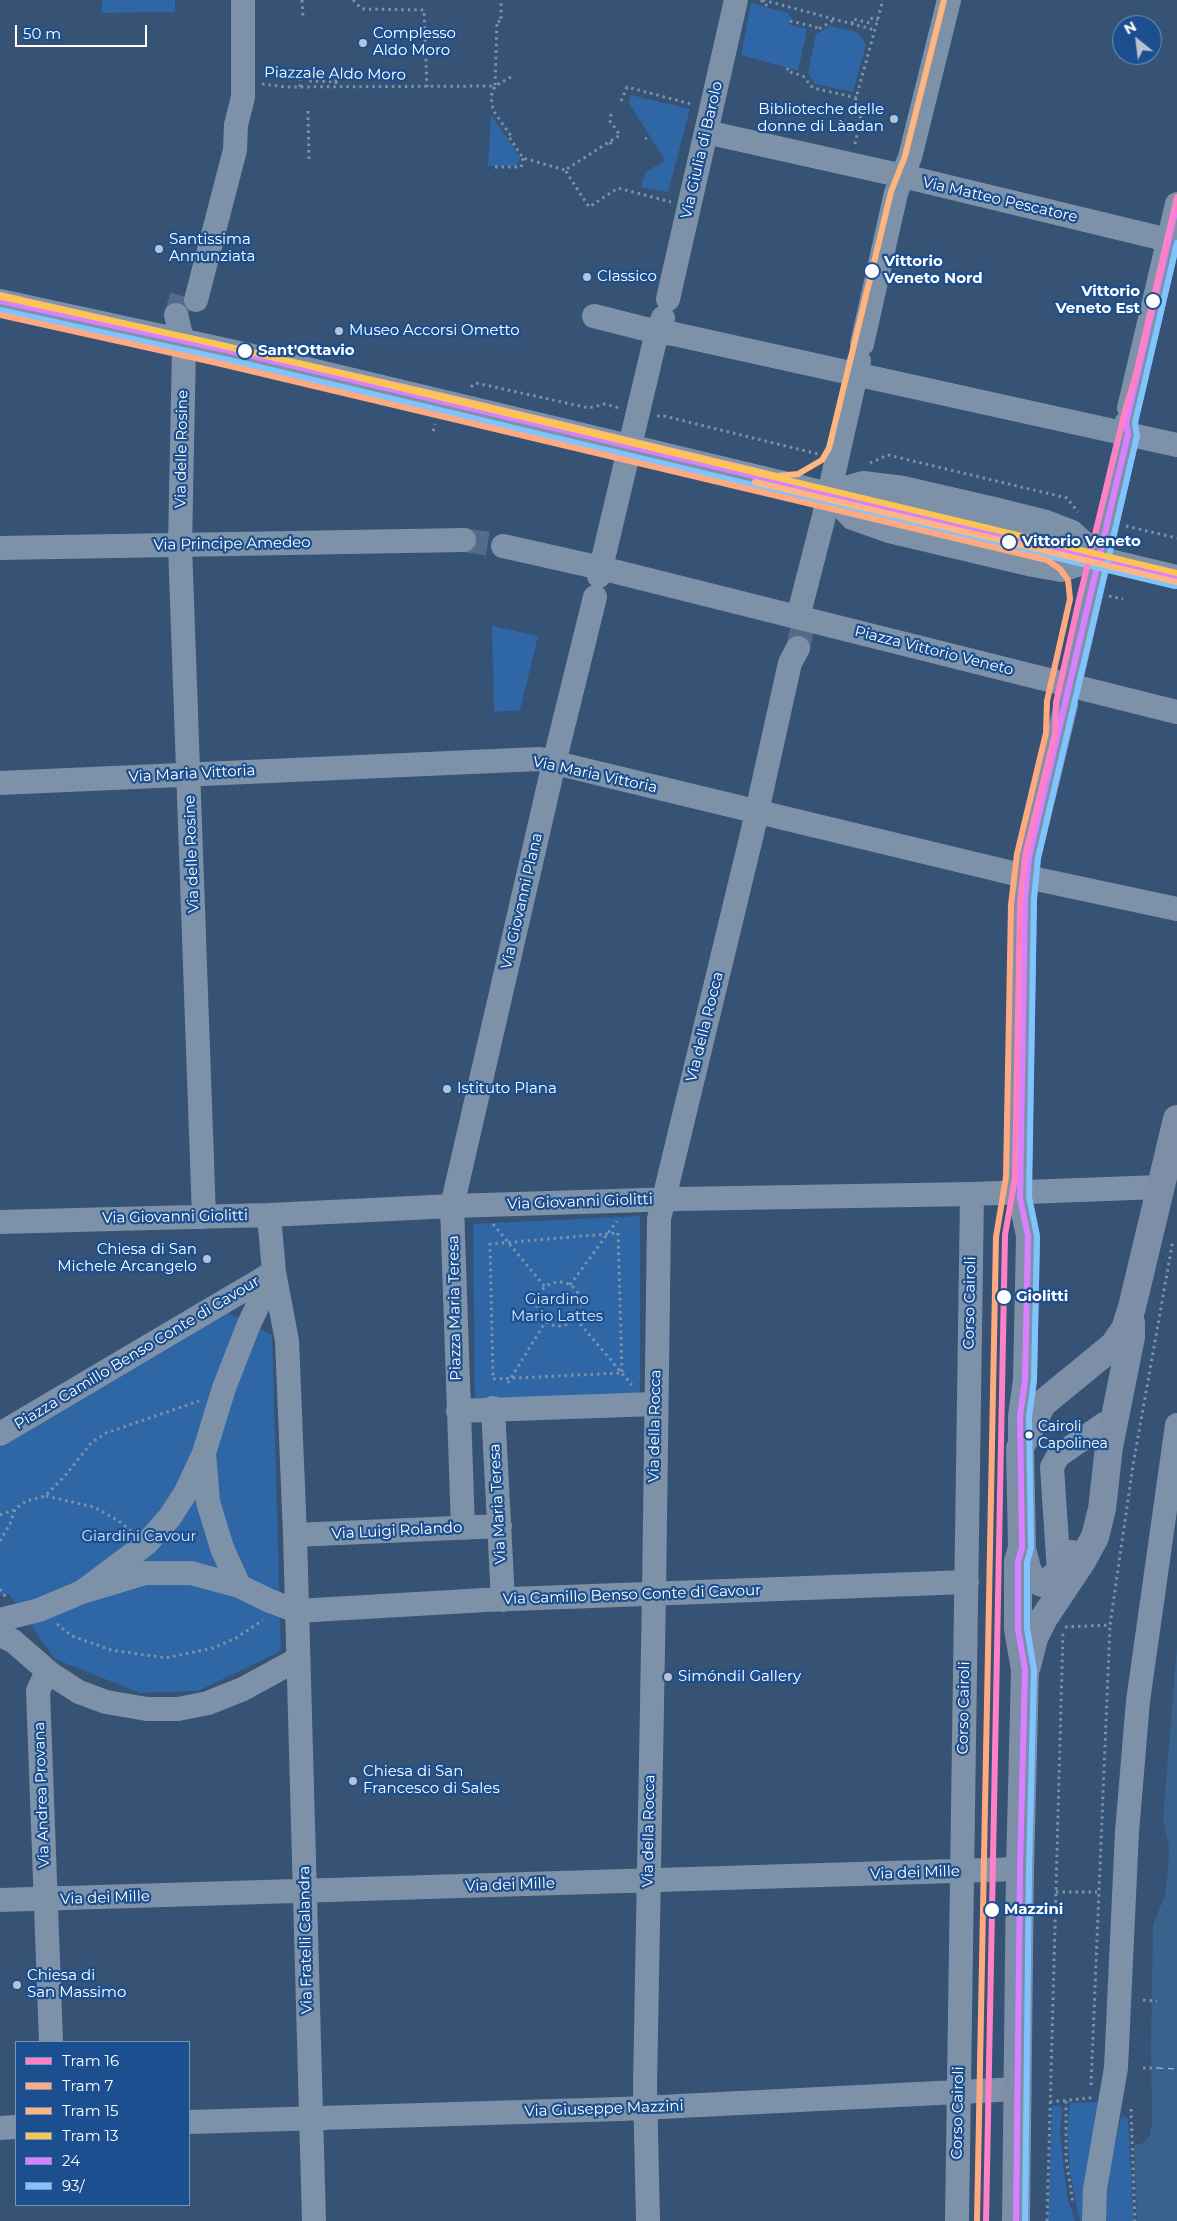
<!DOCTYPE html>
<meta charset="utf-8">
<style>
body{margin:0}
#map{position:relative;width:1177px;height:2221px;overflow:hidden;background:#365274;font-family:Montserrat,sans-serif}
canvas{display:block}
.legend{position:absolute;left:15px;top:2041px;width:175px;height:165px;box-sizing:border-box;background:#1b4f8f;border:1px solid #7695bc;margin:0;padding:6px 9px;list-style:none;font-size:15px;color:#fff}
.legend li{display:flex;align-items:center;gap:10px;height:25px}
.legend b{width:25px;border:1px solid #7695bc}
.north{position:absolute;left:1112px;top:15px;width:50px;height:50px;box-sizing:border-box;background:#1b4f8f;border:1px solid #7695bc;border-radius:50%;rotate:331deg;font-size:14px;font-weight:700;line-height:20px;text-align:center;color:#fff}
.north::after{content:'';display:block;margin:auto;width:18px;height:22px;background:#b9c2ce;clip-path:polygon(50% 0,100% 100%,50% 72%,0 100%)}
.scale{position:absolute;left:15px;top:25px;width:132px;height:22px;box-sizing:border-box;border:2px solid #fff;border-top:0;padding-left:6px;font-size:15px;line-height:18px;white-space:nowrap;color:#fff;-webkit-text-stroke:4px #1b4f8f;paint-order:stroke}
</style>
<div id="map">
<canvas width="1177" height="2221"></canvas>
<ul class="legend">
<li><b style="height:6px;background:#ff80c5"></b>Tram 16</li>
<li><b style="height:6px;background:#ffa980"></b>Tram 7</li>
<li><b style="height:6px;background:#ffb580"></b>Tram 15</li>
<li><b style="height:6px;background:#fcc553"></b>Tram 13</li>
<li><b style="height:6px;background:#d880ff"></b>24</li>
<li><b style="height:6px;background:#80c4ff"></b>93/</li>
</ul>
<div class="north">N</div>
<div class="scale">50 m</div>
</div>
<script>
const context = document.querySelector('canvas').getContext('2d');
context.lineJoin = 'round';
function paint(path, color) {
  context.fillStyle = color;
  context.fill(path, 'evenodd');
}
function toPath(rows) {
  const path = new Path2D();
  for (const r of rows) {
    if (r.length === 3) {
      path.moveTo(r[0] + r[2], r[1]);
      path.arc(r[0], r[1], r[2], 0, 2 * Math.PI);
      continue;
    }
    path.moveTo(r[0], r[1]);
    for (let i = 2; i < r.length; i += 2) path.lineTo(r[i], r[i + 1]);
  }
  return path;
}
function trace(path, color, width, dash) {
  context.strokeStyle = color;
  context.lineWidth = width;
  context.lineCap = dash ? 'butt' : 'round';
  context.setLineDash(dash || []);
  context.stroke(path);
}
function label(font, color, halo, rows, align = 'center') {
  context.font = font + ' Montserrat,sans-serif';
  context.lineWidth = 4.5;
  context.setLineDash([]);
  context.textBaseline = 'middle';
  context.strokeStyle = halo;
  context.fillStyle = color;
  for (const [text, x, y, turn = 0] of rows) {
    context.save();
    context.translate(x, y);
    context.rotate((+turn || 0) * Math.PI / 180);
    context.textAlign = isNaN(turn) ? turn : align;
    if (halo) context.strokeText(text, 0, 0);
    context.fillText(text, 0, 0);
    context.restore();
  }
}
const green = toPath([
 [102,0,175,0,175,12,102,13],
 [751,3,788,13,791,17,790,25,807,29,798,71,741,55],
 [830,26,857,32,866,45,853,92,815,84,808,73,816,34],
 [631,95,690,109,668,192,641,187,645,173,665,160,629,103],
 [491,115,520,157,517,166,488,166],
 [492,626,538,636,520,710,494,712],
 [640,1216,640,1393,475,1399,473,1224],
 [226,1312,272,1335,281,1651,198,1691,140,1693,55,1659,9,1594,0,1595,0,1447],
 [1101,2102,1088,2221,1080,2221,1070,2174,1067,2129,1069,2111,1070,2103],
 [1052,2106,1060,2106,1063,2108,1060,2130,1064,2170,1068,2199,1075,2221,1048,2221],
 [1125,2116,1128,2119,1134,2221,1104,2221,1110,2170,1121,2117]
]);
const water = toPath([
 [1177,1645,1177,2221,1137,2221,1134,2145,1143,2143,1150,2135,1152,2122,1151,2044,1153,1925,1165,1895,1168,1871,1169,1846,1163,1820]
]);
const ferry = toPath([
 [1157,2068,1177,2069]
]);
const minorTunnel = toPath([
 [176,315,182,296],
 [464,540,503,546],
 [798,648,802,630]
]);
const path = toPath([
 [302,0,303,18],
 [353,0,362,9,424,10,427,87],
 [762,0,762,3,768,6,768,7],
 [763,0,875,30],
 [790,21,816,27,817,30,834,20],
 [852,24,853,19,870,23,872,18,878,20],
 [788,68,787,71,803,76,813,88,857,98],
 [307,76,308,81,311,81,336,82,336,87],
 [511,77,495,86,491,96,493,110,511,136,509,137,523,158,565,170],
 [336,82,336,79,347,79],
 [262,84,286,87,495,86,497,21,501,22,501,0],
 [300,87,300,76,329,76,329,80],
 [621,101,627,87,691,104],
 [308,111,309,162],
 [611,114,610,121,620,135,565,170,589,207,618,188,671,202],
 [645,139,647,138],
 [610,142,612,146],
 [855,144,861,116,855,102,883,0],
 [495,167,521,167,523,158],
 [471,387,476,383,589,408,605,404,619,408],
 [657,416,664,416,818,454],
 [433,431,435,424],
 [870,463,888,455,1067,498,1078,512],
 [1126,526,1177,538],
 [1109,596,1123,599],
 [493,1224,545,1287],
 [618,1233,622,1373,493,1379,490,1244,618,1233],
 [559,1304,22],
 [570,1285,617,1221],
 [576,1319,632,1385],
 [508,1383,546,1321],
 [46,1496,94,1507,119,1521,131,1531],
 [0,1515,14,1510],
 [0,1541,11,1522,15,1509,26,1501,45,1496,65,1476,91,1443,106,1433,199,1401],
 [0,1589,7,1599],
 [57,1624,72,1636,111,1650,166,1658,213,1648,236,1638,263,1620],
 [1065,1627,1110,1625,1133,1465,1173,1240],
 [1056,1892,1097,1892],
 [1143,2000,1157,2001],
 [1143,2068,1157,2068],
 [1091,2085,1110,1625],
 [1066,2101,1066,2158,1073,2204],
 [1050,2102,1090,2098,1090,2096],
 [1131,2109,1135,2221],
 [1047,2221,1063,1632]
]);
const minor = toPath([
 [706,132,903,176,1177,242],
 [668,299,736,0],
 [196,300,235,150,236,125,243,97,243,0],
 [0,301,244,354,1177,577],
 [176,315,184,346,180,545,204,1217],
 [594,316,657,332,674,334,1177,445],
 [862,344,896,193,910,157,949,0],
 [1129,408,1177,204],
 [831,492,863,483,903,488,994,509,1046,522,1072,532,1098,556],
 [829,493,852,518,889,531,1033,565,1061,570,1100,558],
 [503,546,601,568,1177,712],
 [0,548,464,540],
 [599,576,657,332,663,318],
 [798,617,824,516,859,361],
 [1069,689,1128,434,1126,423],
 [0,783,539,759,1041,880,1177,909],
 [269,1215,274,1272,287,1341,295,1535,314,2221],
 [0,1222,269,1215,452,1206,678,1199,972,1194,1160,1187],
 [493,1408,503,1600],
 [458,1411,655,1404],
 [0,1434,274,1272],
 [1020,1448,1020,1416,1025,1380,1028,1236,1020,1198,1020,1172,1025,898,1029,857,1066,705],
 [204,1453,208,1502,222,1548,239,1586],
 [463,1528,452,1206,554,763,595,597],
 [295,1535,500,1526],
 [1059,1572,1052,1467,1058,1456,1104,1424],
 [82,1592,145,1573,191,1573,239,1586,270,1601,297,1611,485,1600,967,1582],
 [0,1620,39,1610,82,1592,146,1544,170,1517,186,1492,204,1453,224,1388,249,1324,274,1272],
 [0,1635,13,1641,51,1674,79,1692,106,1702,147,1709,178,1709,208,1703,243,1689,298,1659],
 [0,1900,1020,1869],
 [51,2042,38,1691,44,1678,51,1674],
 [189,2122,621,2109,1018,2089],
 [0,2128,16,2127],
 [648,2221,645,2087,654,1595,659,1219,752,834,790,663,798,648],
 [957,2221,972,1194],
 [1094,2221,1095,2189,1116,2068,1127,1832,1138,1701,1177,1425]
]);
const major = toPath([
 [1022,1549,1028,1572,1033,1579,1042,1583,1051,1580,1059,1572,1072,1554],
 [1027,1666,1034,1638,1044,1618,1082,1561,1095,1537,1102,1509,1109,1447,1131,1337,1131,1323],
 [1016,2221,1020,1869,1025,1670,1018,1629,1018,1561,1022,1548,1020,1448,1042,1404,1114,1345,1125,1329,1132,1307,1177,1119]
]);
const bus1 = toPath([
 [0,301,244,354,1177,577],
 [1016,2221,1020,1869,1025,1670,1018,1629,1018,1561,1022,1548,1020,1416,1025,1380,1028,1236,1020,1198,1025,898,1029,857,1128,434,1126,423,1177,204]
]);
const bus2 = toPath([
 [0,310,242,363,1175,586],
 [1025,2221,1029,1869,1034,1670,1027,1628,1027,1562,1031,1548,1029,1417,1034,1380,1037,1236,1029,1197,1034,899,1038,858,1137,436,1135,423,1177,243]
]);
const tram1 = toPath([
 [986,2221,1005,1235,1015,1178,1020,905,1025,856,1055,734,1056,703,1079,600,1126,407,1136,374,1177,197]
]);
const tram2 = toPath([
 [0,315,213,362,1047,560,1060,569,1068,580,1070,599,1047,701,1046,733,1017,854,1011,905,1006,1177,996,1237,977,2221]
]);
const tram3 = toPath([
 [0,295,443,396,777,476,798,474,822,460,829,448,891,192,905,156,944,0],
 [755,482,1177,582]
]);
const tram4 = toPath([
 [2,297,217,344,1177,573]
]);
const markers = [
 [363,43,5,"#b9c2ce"],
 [894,119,5,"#b9c2ce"],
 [159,249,5,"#b9c2ce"],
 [872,271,8,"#fff"],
 [587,277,5,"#b9c2ce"],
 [1153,301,8,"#fff"],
 [339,331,5,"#b9c2ce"],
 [245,351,8,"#fff"],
 [1009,542,8,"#fff"],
 [447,1089,5,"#b9c2ce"],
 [207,1259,5,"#b9c2ce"],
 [1004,1297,8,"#fff"],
 [1029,1435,4.5,"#fff"],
 [668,1677,5,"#b9c2ce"],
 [353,1781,5,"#b9c2ce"],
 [992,1910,8,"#fff"],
 [17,1985,5,"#b9c2ce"]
];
const busNames = [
 ["Cairoli",1038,1427],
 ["Capolinea",1038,1444]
];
const poiNames = [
 ["Complesso",373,34],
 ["Aldo Moro",373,51],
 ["Biblioteche delle",884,110,"right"],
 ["donne di Làadan",884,127,"right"],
 ["Santissima",169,240],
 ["Annunziata",169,257],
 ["Classico",597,277],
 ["Museo Accorsi Ometto",349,331],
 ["Istituto Plana",457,1089],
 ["Chiesa di San",197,1250,"right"],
 ["Michele Arcangelo",197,1267,"right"],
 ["SimóndiI Gallery",678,1677],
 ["Chiesa di San",363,1772],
 ["Francesco di Sales",363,1789],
 ["Chiesa di",27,1976],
 ["San Massimo",27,1993]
];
const streetNames = [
 ["Piazzale Aldo Moro",335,74,1],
 ["Via Giulia di Barolo",702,150,-77],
 ["Via Matteo Pescatore",1000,200,13],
 ["Via delle Rosine",182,449,-89],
 ["Via Principe Amedeo",232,544,-1],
 ["Piazza Vittorio Veneto",934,651,14],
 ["Via Maria Vittoria",192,774,-3],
 ["Via Maria Vittoria",595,775,12],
 ["Via delle Rosine",192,854,-92],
 ["Via Giovanni Plana",522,901,-77],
 ["Via della Rocca",705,1027,-76],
 ["Via Giovanni Giolitti",580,1202,-2],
 ["Via Giovanni Giolitti",175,1217,-1],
 ["Corso Cairoli",970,1303,-89],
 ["Piazza Maria Teresa",455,1308,-91],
 ["Piazza Camillo Benso Conte di Cavour",137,1353,-31],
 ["Via della Rocca",655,1426,-89],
 ["Via Maria Teresa",498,1504,-93],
 ["Via Luigi Rolando",397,1531,-3],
 ["Via Camillo Benso Conte di Cavour",632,1595,-2],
 ["Corso Cairoli",964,1708,-89],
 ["Via Andrea Provana",42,1795,-92],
 ["Via della Rocca",649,1831,-89],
 ["Via dei Mille",915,1873,-2],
 ["Via dei Mille",510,1885,-2],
 ["Via dei Mille",105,1898,-2],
 ["Via Fratelli Calandra",306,1940,-91],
 ["Via Giuseppe Mazzini",604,2109,-2],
 ["Corso Cairoli",958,2113,-89]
];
const stopNames = [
 ["Vittorio",884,262],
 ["Veneto Nord",884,279],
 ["Vittorio",1140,292,"right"],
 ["Veneto Est",1140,309,"right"],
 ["Sant'Ottavio",258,351],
 ["Vittorio Veneto",1022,542],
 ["Giolitti",1016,1297],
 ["Mazzini",1004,1910]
];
const parkNames = [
 ["Giardino",557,1300],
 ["Mario Lattes",557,1317],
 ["Giardini Cavour",139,1537]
];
paint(green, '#2f66a5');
paint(water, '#3b618d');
trace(ferry, '#b5d3f5', 1, [6, 5]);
trace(minorTunnel, '#546c89', 24, [24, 12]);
trace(path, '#7d92a8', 3, [2.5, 4]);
trace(minor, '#7d92a8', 24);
trace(major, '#7d8ea7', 28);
trace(bus1, '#d880ff', 6);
trace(bus2, '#80c4ff', 6);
trace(tram1, '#ff80c5', 6);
trace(tram2, '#ffa980', 6);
trace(tram3, '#ffb580', 6);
trace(tram4, '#fcc553', 6);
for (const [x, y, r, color] of markers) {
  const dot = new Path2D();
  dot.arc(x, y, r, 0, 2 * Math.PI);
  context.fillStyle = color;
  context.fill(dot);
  trace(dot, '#1b4f8f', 2);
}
label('14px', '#fff', '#1b4f8f', busNames, 'left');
label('15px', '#fff', '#1b4f8f', poiNames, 'left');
label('15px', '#fff', '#1b4f8f', streetNames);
label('bold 15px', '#fff', '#1b4f8f', stopNames, 'left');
label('15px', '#cfe3fa', '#1b4f8f', parkNames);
</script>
